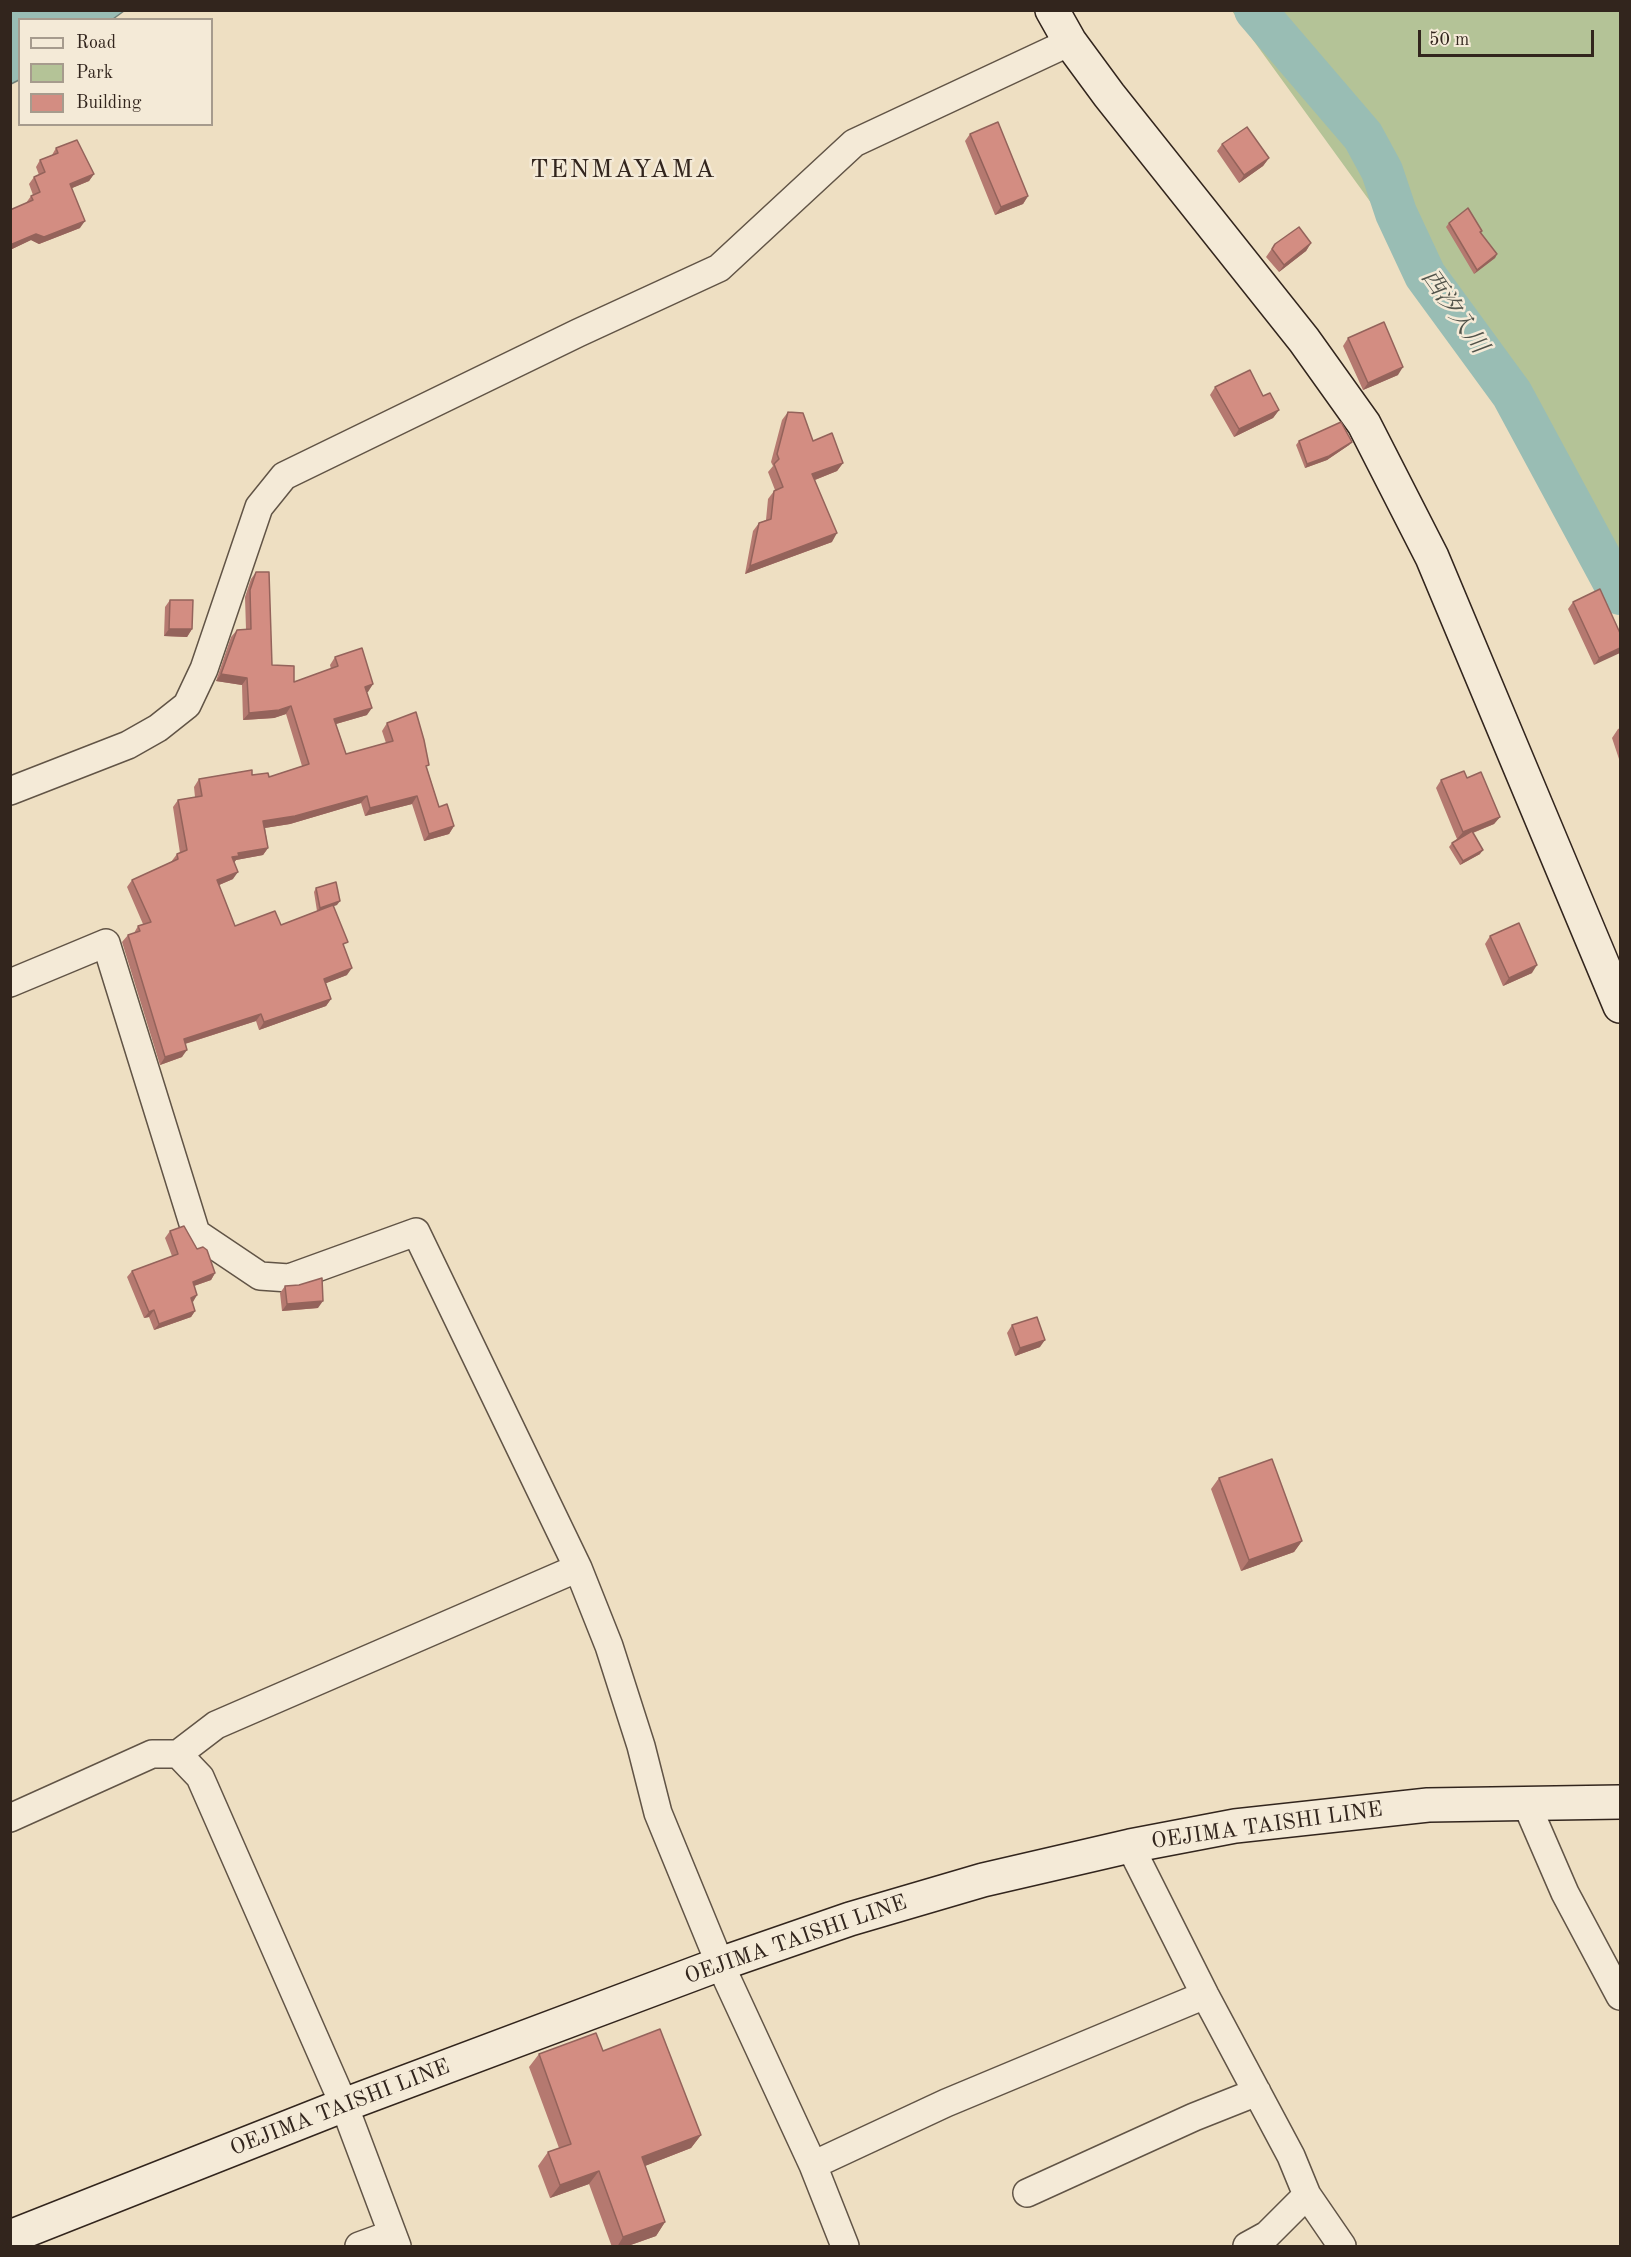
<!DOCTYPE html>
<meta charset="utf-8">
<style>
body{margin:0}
#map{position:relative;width:1631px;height:2257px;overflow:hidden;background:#eedfc2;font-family:"Old Standard TT",serif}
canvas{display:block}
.frame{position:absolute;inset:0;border:12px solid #32251d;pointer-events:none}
.legend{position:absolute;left:18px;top:18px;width:195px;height:108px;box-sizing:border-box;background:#f4ead7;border:2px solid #a69b8d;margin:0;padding:8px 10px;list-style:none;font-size:18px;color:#32251d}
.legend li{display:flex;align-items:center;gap:12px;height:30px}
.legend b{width:30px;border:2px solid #a69b8d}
.scale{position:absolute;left:1418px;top:30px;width:176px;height:27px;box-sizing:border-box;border:3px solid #32251d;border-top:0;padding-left:8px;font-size:18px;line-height:21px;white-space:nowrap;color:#32251d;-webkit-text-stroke:4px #f4ead7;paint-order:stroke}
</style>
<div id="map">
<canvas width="1631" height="2257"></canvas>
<div class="frame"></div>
<ul class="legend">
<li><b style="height:8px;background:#f4ead7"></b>Road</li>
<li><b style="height:16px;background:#b4c397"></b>Park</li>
<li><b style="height:16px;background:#d38d82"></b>Building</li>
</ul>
<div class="scale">50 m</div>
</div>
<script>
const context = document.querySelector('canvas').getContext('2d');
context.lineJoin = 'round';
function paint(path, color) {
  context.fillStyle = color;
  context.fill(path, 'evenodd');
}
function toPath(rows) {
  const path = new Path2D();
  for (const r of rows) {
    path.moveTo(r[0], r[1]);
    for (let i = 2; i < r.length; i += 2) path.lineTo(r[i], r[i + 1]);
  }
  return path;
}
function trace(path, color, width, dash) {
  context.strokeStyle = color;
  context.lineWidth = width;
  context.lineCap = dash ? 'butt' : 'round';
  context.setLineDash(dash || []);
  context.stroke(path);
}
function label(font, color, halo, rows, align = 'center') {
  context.font = font + ' "Old Standard TT","Noto Serif JP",serif';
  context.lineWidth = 5;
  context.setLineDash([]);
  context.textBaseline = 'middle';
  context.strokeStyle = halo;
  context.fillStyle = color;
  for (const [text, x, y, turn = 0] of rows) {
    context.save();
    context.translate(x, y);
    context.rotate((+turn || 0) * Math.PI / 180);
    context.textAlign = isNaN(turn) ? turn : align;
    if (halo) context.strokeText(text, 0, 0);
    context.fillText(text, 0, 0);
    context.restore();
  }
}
const green = toPath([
 [1232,11,1620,11,1620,552,1527,418]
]);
const water = toPath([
 [10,11,11,10,124,11,113,19,20,20,19,80,11,84,10,11]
]);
const river = toPath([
 [1255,10,1363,136,1382,171,1396,213,1425,275,1512,394,1620,594]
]);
const street = toPath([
 [10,791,128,745,158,728,187,705,204,669,259,507,284,476,578,333,719,268,854,143,1070,42],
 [10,983,106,943,196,1233,260,1276,289,1278,416,1232,578,1568,609,1646,641,1746,658,1813,720,1964,813,2165,845,2246],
 [178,1754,216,1725,578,1568],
 [1526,1803,1565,1893,1620,1996],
 [10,1818,152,1754,178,1754,200,1777,344,2105,397,2246],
 [1130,1846,1205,1995,1291,2156,1307,2195,1342,2246],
 [813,2165,946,2103,1205,1995],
 [1027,2193,1194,2117,1257,2092],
 [359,2246,392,2234],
 [1247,2246,1267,2235,1307,2195]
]);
const secondary = toPath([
 [1052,10,1070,42,1109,95,1304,340,1364,424,1432,557,1620,1006],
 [10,2237,344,2105,720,1964,850,1919,983,1880,1130,1846,1235,1826,1428,1805,1620,1802]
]);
const wall = toPath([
 [970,134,1028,196,1023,204,995,215,965,141],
 [1222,144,1269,158,1263,166,1239,183,1217,151],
 [56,148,94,174,89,181,72,188,80,228,39,244,31,240,10,250,10,210,26,203,31,196,33,195,29,184,34,177,39,175,36,167,40,160,52,155],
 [1449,223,1482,231,1481,233,1497,254,1495,258,1474,274,1446,227],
 [1311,243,1306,251,1279,272,1266,257,1275,244],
 [1348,338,1398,375,1363,390,1343,346],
 [1215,387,1263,396,1279,410,1273,418,1234,437,1210,395],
 [788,412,813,441,843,463,837,471,815,480,832,542,745,574,753,531,759,523,766,520,768,499,774,491,775,490,768,472,773,466,771,462,782,420],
 [1299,441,1349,445,1327,460,1305,468,1296,445],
 [256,572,272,665,294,682,331,669,330,665,335,657,373,684,367,692,367,715,336,724,346,754,386,743,382,731,387,723,427,768,439,807,454,826,449,834,424,841,412,804,365,816,361,803,290,824,265,828,268,848,263,855,236,860,234,862,233,879,219,885,235,926,281,925,317,911,314,892,316,888,337,905,333,906,344,947,347,975,326,983,331,999,326,1006,259,1030,256,1021,185,1044,182,1057,160,1065,122,942,128,935,134,933,138,926,143,924,127,887,132,880,171,862,177,854,180,853,173,807,178,800,195,797,194,787,199,779,252,775,269,777,302,766,286,714,274,718,243,720,242,685,216,681,231,637,237,630,246,629,245,597,251,579],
 [170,600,192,629,187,637,164,636,165,607],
 [1573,602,1620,633,1594,665,1568,609],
 [1620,728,1620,762,1612,738,1618,729],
 [1467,778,1500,817,1494,824,1473,833,1480,854,1460,865,1449,847,1452,843,1457,839,1436,788,1441,780],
 [1490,936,1532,973,1503,986,1485,944],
 [170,1231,197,1249,215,1273,211,1280,194,1286,197,1295,192,1302,195,1311,191,1317,154,1330,149,1317,144,1318,127,1277,132,1271,172,1256,165,1238],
 [285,1286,318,1308,282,1311,280,1293],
 [1012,1325,1040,1347,1015,1356,1007,1333],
 [1219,1478,1302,1541,1294,1552,1241,1571,1211,1489],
 [603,2051,701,2135,691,2148,645,2166,665,2222,656,2236,625,2247,612,2247,589,2184,550,2198,538,2166,548,2152,559,2148,529,2067,539,2054]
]);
const shadedWall = toPath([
 [1269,158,1263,166,1239,183,1244,175],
 [94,174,89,181,65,191,70,184],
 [1028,196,1023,204,995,215,1001,207],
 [85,221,80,228,39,244,31,240,10,250,10,245,36,234],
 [1311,243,1306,251,1279,272,1284,265],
 [1497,254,1495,258,1474,274,1477,270],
 [1403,367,1398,375,1363,390,1368,383],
 [1279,410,1273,418,1234,437,1239,429],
 [1352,442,1349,445,1327,460,1305,468,1307,464],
 [843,463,837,471,807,483,812,474],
 [837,533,832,542,745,574,750,566],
 [169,629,192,629,187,637,164,636],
 [1620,648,1620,653,1594,665,1599,658],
 [221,674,247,678,242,685,216,681],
 [373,684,368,692,360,694,365,687],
 [291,706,286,714,274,718,243,720,249,713],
 [372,708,367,715,329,726,334,719],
 [367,796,361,803,290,824,258,829,263,821],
 [417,796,412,804,365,816,370,808],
 [1500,817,1494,824,1457,839,1463,832],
 [454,826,449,834,424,841,429,834],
 [268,848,263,855,236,860,234,863,232,857,238,853],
 [1483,850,1480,854,1460,865,1463,861],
 [238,872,233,879,212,888,217,880],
 [340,901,337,905,317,911,320,908],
 [1537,965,1532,973,1503,986,1509,978],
 [352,968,347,975,319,986,324,979],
 [331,999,326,1006,259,1030,264,1022],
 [261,1014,256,1021,178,1046,184,1039],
 [187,1050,182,1057,160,1065,165,1057],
 [215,1273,211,1280,188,1288,193,1282],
 [197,1295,193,1302,186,1304,191,1298],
 [323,1301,318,1308,282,1311,287,1304],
 [154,1310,149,1317,144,1318,149,1312],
 [195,1311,191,1317,154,1330,159,1324],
 [1045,1340,1040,1347,1015,1356,1020,1348],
 [1302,1541,1294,1552,1241,1571,1249,1560],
 [701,2135,691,2148,632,2171,642,2157],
 [599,2171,589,2184,550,2198,560,2185],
 [665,2222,656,2236,625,2247,617,2247,623,2237]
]);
const building = toPath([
 [998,122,1028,196,1001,207,970,134,998,122],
 [1247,127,1269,158,1244,175,1222,144,1247,127],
 [77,140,94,174,70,184,85,221,44,237,36,234,10,245,10,210,33,200,31,196,40,192,34,177,45,172,40,160,58,153,56,148,77,140],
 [1468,208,1482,231,1480,232,1497,254,1477,270,1449,223,1468,208],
 [1299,227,1311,243,1284,265,1272,249,1275,244,1299,227],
 [1384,322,1403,367,1368,383,1348,338,1384,322],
 [1250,370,1263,396,1270,393,1279,410,1239,429,1215,387,1250,370],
 [788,412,803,413,813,441,832,433,843,463,812,474,837,533,750,566,759,523,771,519,774,491,783,487,774,464,779,459,777,454,788,412],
 [1341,422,1352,442,1329,456,1307,464,1299,441,1341,422],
 [256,572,269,572,272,665,294,666,294,682,338,666,335,657,362,648,373,684,365,687,372,708,334,719,346,754,393,741,387,723,416,712,424,740,429,765,426,766,439,807,447,804,454,826,429,834,417,796,370,808,367,796,295,816,263,821,268,848,238,853,239,856,232,857,238,872,217,880,235,926,275,911,281,925,333,905,348,942,343,944,352,968,324,979,331,999,264,1022,261,1014,184,1039,187,1050,165,1057,128,935,140,931,138,926,151,922,132,880,178,859,177,854,187,850,178,800,202,796,199,779,252,770,252,775,268,773,269,777,309,764,291,706,279,710,249,713,247,678,221,674,237,630,251,629,250,590,256,572],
 [1600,589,1620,633,1620,648,1599,658,1573,602,1600,589],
 [170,600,193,600,192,629,169,629,170,600],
 [1464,771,1467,778,1481,772,1500,817,1463,832,1441,780,1464,771],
 [1472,831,1483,850,1463,861,1452,843,1472,831],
 [336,882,340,901,320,908,316,888,336,882],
 [1519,923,1537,965,1509,978,1490,936,1519,923],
 [184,1226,197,1249,203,1247,207,1250,215,1273,193,1282,197,1295,191,1298,195,1311,159,1324,154,1310,149,1312,132,1271,178,1254,170,1231,184,1226],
 [322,1278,323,1301,287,1304,285,1286,299,1285,322,1278],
 [1037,1317,1045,1340,1020,1348,1012,1325,1037,1317],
 [1272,1459,1302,1541,1249,1560,1219,1478,1272,1459],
 [660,2029,701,2135,642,2157,665,2222,623,2237,599,2171,560,2185,548,2152,571,2144,539,2054,596,2033,603,2051,660,2029]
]);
const streetNames = [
 ["OEJIMA TAISHI LINE",1267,1826,-8],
 ["OEJIMA TAISHI LINE",796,1940,-19],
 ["OEJIMA TAISHI LINE",340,2108,-21]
];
const waterNames = [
 ["西汐入川",1454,312,55]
];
const quarterNames = [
 ["TENMAYAMA",623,170]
];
paint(green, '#b4c397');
paint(water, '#99bdb4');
trace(water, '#708078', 1.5);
trace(river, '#99bdb4', 42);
trace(street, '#615446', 30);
trace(secondary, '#32251d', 36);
trace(street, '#f4ead7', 27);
trace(secondary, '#f4ead7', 33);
paint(wall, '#b57970');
paint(shadedWall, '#94635b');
paint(building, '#d38d82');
trace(building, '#94635b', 1.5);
label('22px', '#32251d', '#f4ead7', streetNames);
label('italic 24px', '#51534a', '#f4ead7', waterNames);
context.letterSpacing = '1.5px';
label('26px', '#32251d', '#f4ead7', quarterNames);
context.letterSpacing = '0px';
</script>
